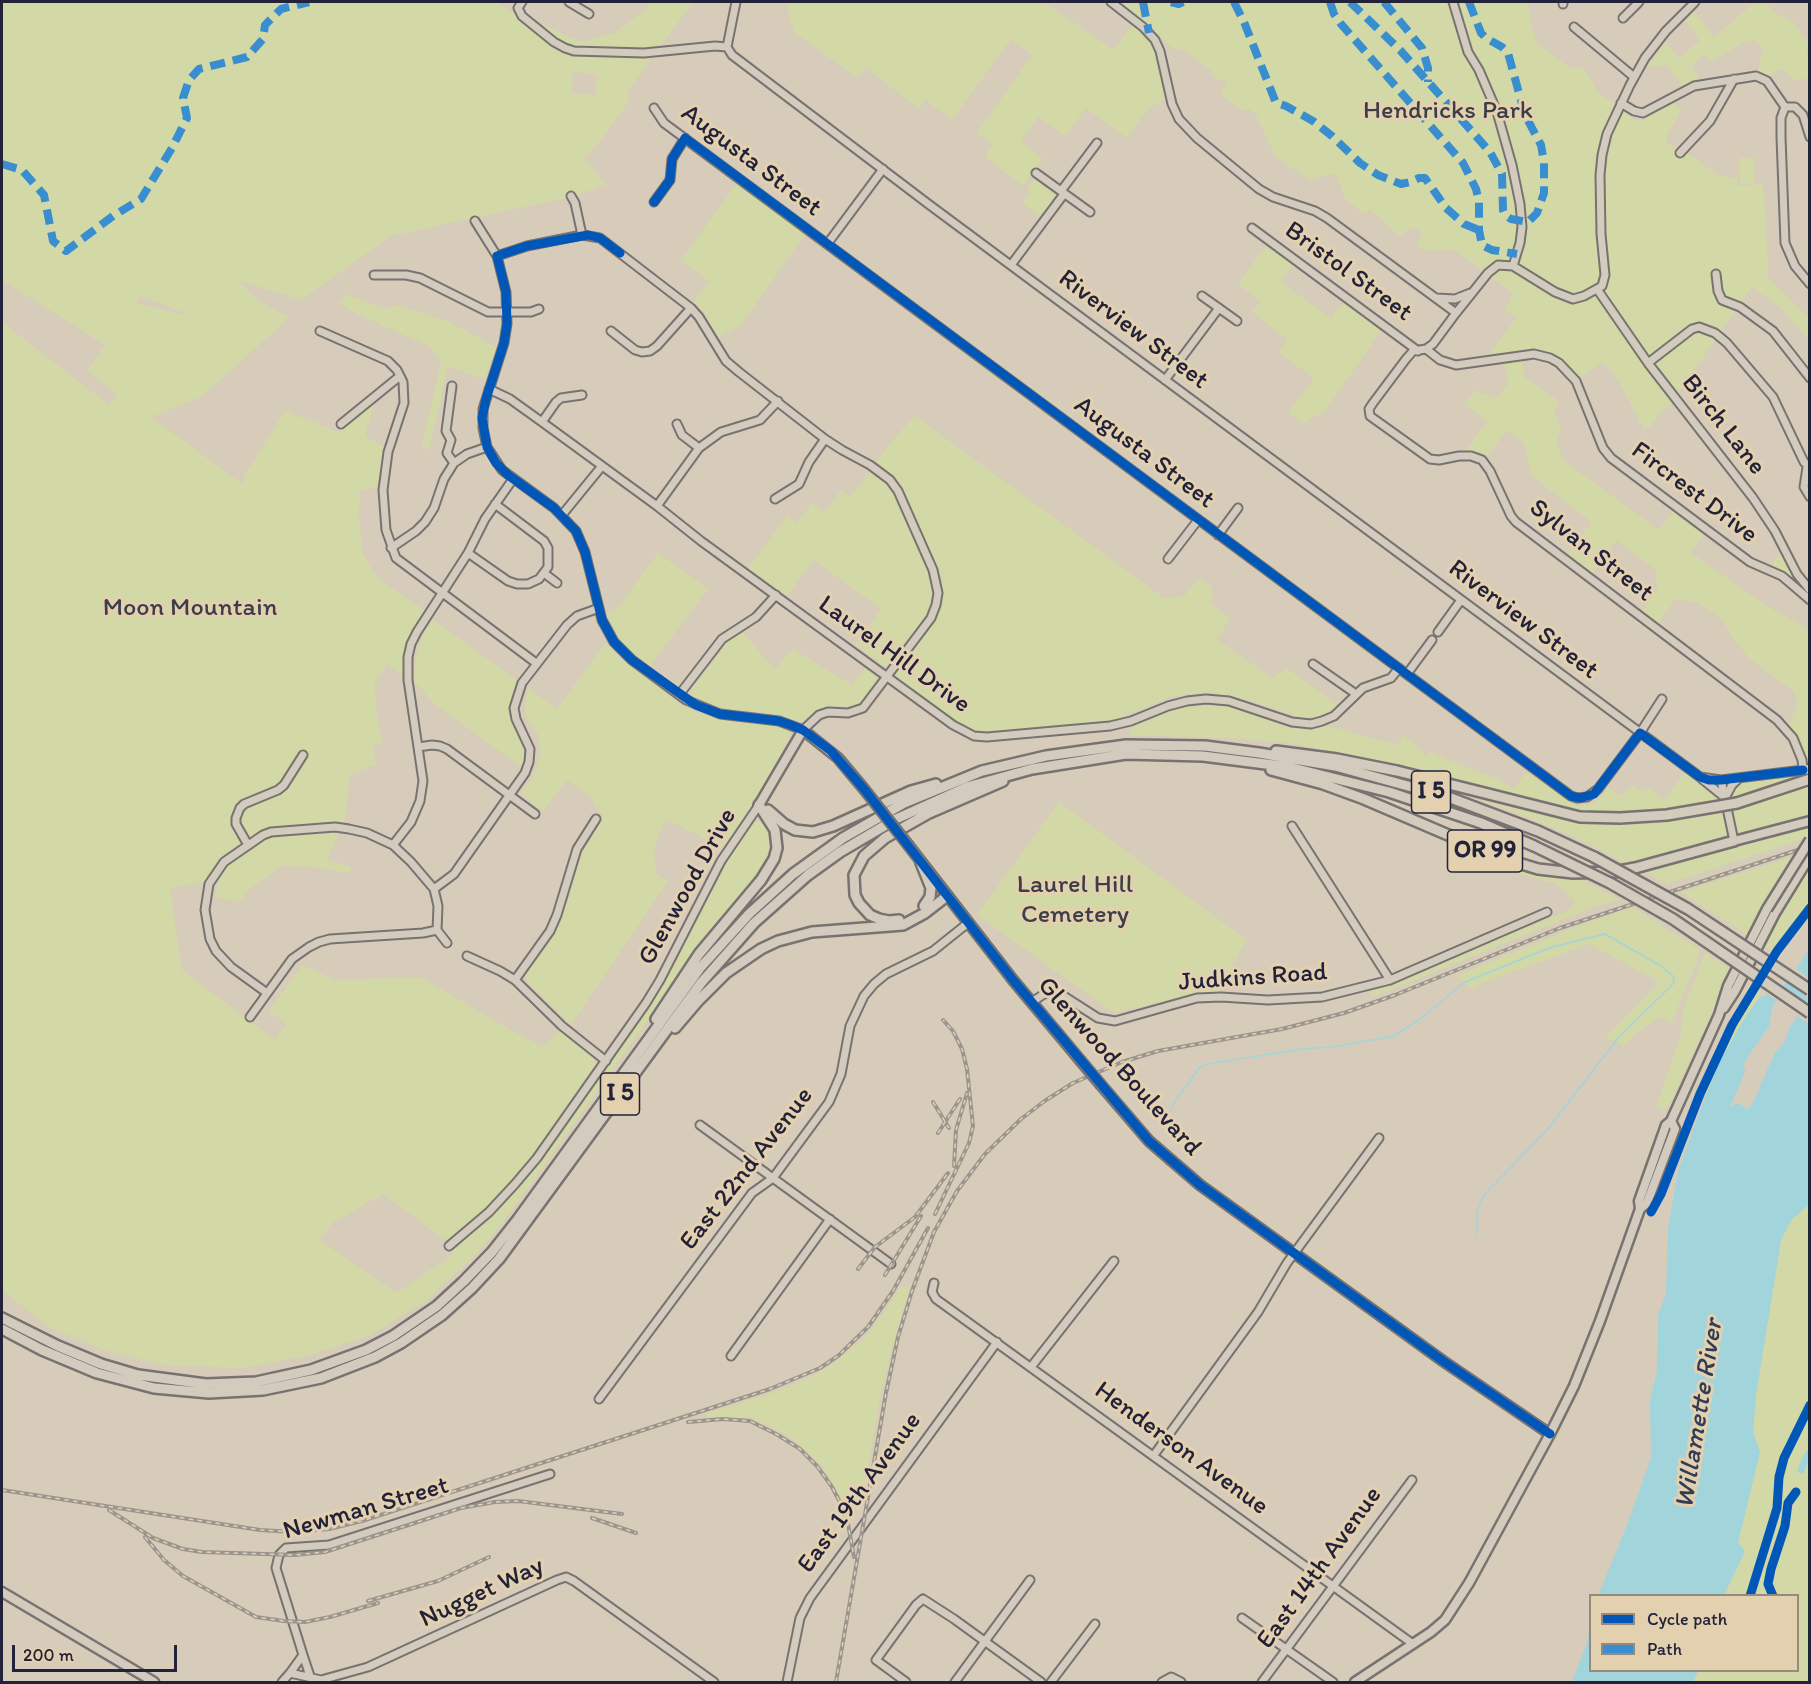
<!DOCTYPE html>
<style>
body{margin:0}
#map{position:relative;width:1811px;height:1684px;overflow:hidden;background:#d7ccba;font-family:Itim,sans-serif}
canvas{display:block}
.frame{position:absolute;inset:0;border:3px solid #22223b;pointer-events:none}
.legend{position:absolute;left:1589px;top:1594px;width:210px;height:78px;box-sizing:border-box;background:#e3d0ae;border:2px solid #968a80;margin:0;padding:8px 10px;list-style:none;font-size:18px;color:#22223b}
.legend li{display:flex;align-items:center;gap:12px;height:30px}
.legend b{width:30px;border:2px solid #968a80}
.scale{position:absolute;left:12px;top:1645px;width:165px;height:27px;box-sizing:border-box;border:3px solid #22223b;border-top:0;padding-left:8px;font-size:18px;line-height:21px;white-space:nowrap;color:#22223b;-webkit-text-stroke:4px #e3d0ae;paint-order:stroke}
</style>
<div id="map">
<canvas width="1811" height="1684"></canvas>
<div class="frame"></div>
<ul class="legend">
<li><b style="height:8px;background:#0057b8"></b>Cycle path</li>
<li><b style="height:8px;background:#398ed0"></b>Path</li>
</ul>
<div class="scale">200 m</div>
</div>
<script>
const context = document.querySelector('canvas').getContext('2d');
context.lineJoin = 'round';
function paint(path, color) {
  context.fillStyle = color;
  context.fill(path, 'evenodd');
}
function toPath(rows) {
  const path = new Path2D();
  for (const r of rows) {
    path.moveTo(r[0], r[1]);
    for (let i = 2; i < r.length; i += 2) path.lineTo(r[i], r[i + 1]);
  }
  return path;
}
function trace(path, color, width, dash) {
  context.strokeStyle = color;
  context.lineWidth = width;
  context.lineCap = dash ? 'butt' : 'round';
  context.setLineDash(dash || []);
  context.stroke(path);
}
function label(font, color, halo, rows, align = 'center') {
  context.font = font + ' Itim,sans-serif';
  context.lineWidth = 6;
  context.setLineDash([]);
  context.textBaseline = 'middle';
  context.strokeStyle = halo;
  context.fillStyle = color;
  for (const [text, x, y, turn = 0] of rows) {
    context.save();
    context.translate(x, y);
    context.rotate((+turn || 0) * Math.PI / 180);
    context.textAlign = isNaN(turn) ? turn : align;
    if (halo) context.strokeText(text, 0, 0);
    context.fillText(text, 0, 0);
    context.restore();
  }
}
const green = toPath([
 [2,2,496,2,507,9,581,42,614,33,648,8,650,2,693,2,627,92,629,101,602,139,584,158,606,184,579,195,391,236,301,300,238,280,257,299,277,312,290,317,201,397,151,417,242,484,244,476,285,411,339,432,374,404,365,436,385,448,377,487,359,491,360,506,358,512,363,554,374,573,382,581,425,611,409,638,404,653,402,676,387,664,375,681,376,711,382,742,373,745,377,764,350,774,345,820,327,859,351,867,350,873,320,868,283,865,248,890,240,902,215,897,219,879,170,888,182,970,275,1040,287,1024,269,1011,302,965,336,980,420,977,516,1033,542,1046,561,1031,593,1057,596,1065,537,1150,498,1195,502,1205,539,1162,659,991,675,964,733,850,752,824,758,821,764,822,771,833,773,844,771,855,757,878,687,966,507,1217,478,1253,426,1301,371,1335,307,1356,240,1368,164,1365,107,1351,50,1328,2,1290,2,322,109,405,117,394,87,371,105,345,2,280],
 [573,72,597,74,595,95,572,93],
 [140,296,190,315,190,316,136,303],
 [383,1194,445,1240,454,1254,396,1293,320,1240,332,1223],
 [786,2,1044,2,1114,50,1134,22,1153,44,1166,98,1147,110,1127,138,1086,108,1065,136,1038,117,1021,141,1043,159,1023,186,985,157,993,145,977,133,1032,55,1011,39,952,120,926,100,919,109,866,68,858,78,794,32],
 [1116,2,1528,2,1531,25,1536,42,1571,69,1583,67,1597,91,1638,122,1673,103,1682,109,1667,135,1667,144,1693,157,1718,175,1730,178,1738,177,1738,186,1763,184,1766,219,1768,278,1809,317,1809,340,1781,308,1752,287,1672,402,1662,411,1651,426,1644,429,1619,382,1610,369,1601,363,1579,378,1557,357,1541,352,1529,350,1486,359,1516,318,1505,310,1513,293,1453,249,1426,251,1416,245,1422,234,1416,228,1409,229,1400,236,1371,210,1362,213,1345,198,1337,177,1330,173,1311,181,1276,157,1255,113,1249,109,1242,110,1221,95,1227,82,1213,78,1211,70,1182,49,1173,49,1156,32],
 [1755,2,1765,2,1777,14,1794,22,1809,45,1806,52,1809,59,1809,87,1805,78,1795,81,1782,69,1769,76,1758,72,1763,48,1754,40,1743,42,1711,62,1705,55,1692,64,1699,80,1682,86,1667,65,1646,67,1666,42,1679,58,1700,41,1685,20,1694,11,1714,37],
 [1754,157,1755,183,1740,184,1739,158],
 [1034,179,1054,193,1055,197,1041,217,1022,203,1030,192,1027,189],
 [737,183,806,233,740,326,718,337,704,313,694,302,709,281,681,260],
 [1267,244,1293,264,1281,282,1331,318,1344,301,1382,330,1324,412,1302,423,1288,413,1314,378,1278,352,1288,340,1252,312,1260,301,1238,284],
 [347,294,384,309,397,305,449,322,496,347,485,380,448,366,429,451,422,444,441,363,431,347,360,315,338,303],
 [1522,359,1524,377,1559,401,1554,410,1561,431,1556,441,1564,461,1659,530,1674,510,1705,533,1691,553,1767,606,1809,629,1809,762,1788,726,1798,704,1794,692,1751,660,1734,640,1722,619,1697,602,1675,599,1658,623,1642,611,1657,590,1656,570,1616,540,1591,575,1567,557,1591,522,1531,475,1524,443,1507,430,1487,457,1466,450,1487,421,1465,404,1475,390,1496,398,1508,384,1504,364],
 [915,416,1164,598,1184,596,1199,578,1212,587,1212,604,1230,618,1217,640,1273,678,1286,668,1338,705,1331,711,1318,717,1302,718,1255,702,1210,692,1173,696,1114,720,984,734,963,729,896,677,897,670,934,622,940,608,943,593,942,578,902,486,894,476,876,462,893,440],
 [870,472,883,478,893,489,935,586,929,613,890,666,884,666,855,645,881,609,814,560,787,596,748,569,787,516,797,523,812,503,824,512,841,490,850,497],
 [1782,551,1798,582,1806,591,1804,593,1784,575,1770,567],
 [658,553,708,589,650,666,630,652,618,639,606,613,617,609],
 [432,619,520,682,513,695,511,707,512,720,526,749,526,759,523,768,433,703,421,688,415,684,414,670,419,645],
 [743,633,775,670,793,649,852,685,867,665,879,674,880,679,863,702,856,707,833,706,819,709,802,722,761,712,727,709,701,701,692,695,690,691,732,637],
 [606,642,621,659,696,712,734,722,773,725,787,728,790,733,788,740,757,798,723,847,665,819,654,848,656,874,668,881,571,1025,526,980,525,974,556,932,577,863,603,815,598,811,590,796,567,780,543,811,520,794,534,775,541,752,538,734,526,718,525,704,528,688,557,709],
 [1196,704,1227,706,1285,726,1307,730,1330,726,1396,745,1404,736,1417,745,1416,748,1426,756,1430,752,1502,781,1514,789,1526,772,1577,806,1591,804,1599,799,1608,788,1622,796,1631,785,1644,793,1648,788,1664,800,1685,771,1722,801,1672,810,1642,812,1583,811,1513,796,1432,773,1291,743,1230,738,1130,735,1131,728,1171,710],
 [1809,774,1746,796,1729,799,1734,787,1740,782],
 [1436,784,1529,810,1585,821,1616,824,1648,822,1724,813,1726,834,1721,841,1632,866,1570,835,1497,805],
 [1809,785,1809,817,1738,836,1733,811],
 [1059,802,1247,940,1217,992,1201,993,1114,1013,977,915],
 [1809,826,1809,834,1807,838,1667,884,1644,872],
 [1463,847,1511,866,1541,875,1580,879,1620,900,1594,907,1373,997,1370,991,1422,971,1569,910,1574,904,1574,900,1555,883,1457,859],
 [1795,856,1749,936,1681,892],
 [1809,866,1809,904,1774,953,1764,945],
 [1633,907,1700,950,1697,963,1671,1024,1660,1017,1638,1032,1624,1046,1605,1037,1630,1013,1659,982,1590,944,1484,982,1473,989,1456,976,1575,927],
 [1705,953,1732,970,1669,1106,1663,1110,1656,1106,1680,1038,1683,1009],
 [1756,988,1761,991,1758,999,1721,1059,1706,1095,1702,1096,1728,1037],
 [1809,1205,1809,1682,1693,1682,1698,1671,1798,1670,1798,1596,1724,1595,1745,1551,1738,1543,1760,1452,1753,1433,1756,1395,1781,1240,1792,1219],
 [902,1285,910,1288,889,1360,878,1409,862,1509,846,1508,823,1467,787,1435,752,1418,706,1417,708,1413,769,1394,811,1377,828,1367,863,1339,883,1314]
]);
const water = toPath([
 [1809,948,1809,1205,1792,1219,1781,1240,1756,1395,1753,1432,1760,1452,1738,1543,1745,1551,1724,1595,1598,1596,1629,1520,1651,1457,1650,1399,1657,1371,1658,1315,1666,1294,1668,1229,1678,1171,1706,1095,1721,1059,1743,1021,1758,999,1780,988,1794,974],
 [1784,994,1799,1011,1794,1022,1790,1026,1784,1043,1775,1052,1752,1105,1747,1109,1738,1103,1730,1107,1746,1070,1743,1067,1749,1055,1769,1027,1773,1004],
 [1809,1448,1809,1460,1803,1474,1797,1471,1804,1454],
 [1590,1626,1590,1670,1698,1671,1693,1682,1572,1682,1587,1643]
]);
const pier = toPath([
 [1794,968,1809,978,1809,999,1784,980],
 [1780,984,1809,1004,1809,1024,1794,1014,1795,1011,1792,1005,1784,998,1779,1002,1766,993]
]);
const stream = toPath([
 [1160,1128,1176,1100,1200,1067,1208,1064,1302,1049,1333,1047,1394,1036,1419,1020,1465,982,1549,948,1605,934,1661,966,1672,975,1674,978,1673,984,1619,1037,1547,1130,1483,1196,1477,1212,1477,1235]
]);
const minor = toPath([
 [522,2,518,8,522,16,554,42,565,48,574,51,644,53,715,46,727,47,732,55,931,206,1700,777,1721,780,1803,770,1802,760,1793,738,1777,720,1516,522,1511,516,1490,471,1482,460,1471,456,1459,456,1439,460,1430,459,1370,416,1369,409,1373,403,1406,359,1413,351,1426,349,1433,344,1456,313],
 [569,2,589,14],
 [1111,2,1143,27,1155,40,1160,51,1172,104,1179,119,1197,138,1259,189,1273,197,1315,211,1327,218,1456,313,1488,273,1498,265,1513,266,1555,292,1573,299,1584,296,1602,286,1605,275,1601,234,1600,175,1602,155,1607,134,1630,85,1645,58,1666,31,1695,2],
 [1453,2,1468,52,1479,70,1497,112,1512,165,1520,204,1522,227,1520,243,1513,266],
 [1563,2,1563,4],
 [1623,18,1639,2],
 [1574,27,1634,77],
 [727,47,736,2],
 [1621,103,1634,111,1643,113,1694,86,1756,76,1767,81,1785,107],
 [654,108,664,123,1571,796,1577,798,1587,797,1598,789,1640,733,1662,699],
 [1810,137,1803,115,1795,107,1785,107,1781,118,1781,137,1785,243,1795,266,1810,284],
 [1680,153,1710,121,1734,79],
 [1036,173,1090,212],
 [1061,191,1097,143],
 [571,196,575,203,582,235],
 [654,202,670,180,672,159,685,138],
 [475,221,497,256,506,292,507,324,504,343,483,409,483,428,487,447,502,470,554,508,576,531,585,552,602,620,614,642,632,660,686,700,720,714,779,721,803,730,819,715,828,712,848,713,863,708,931,618,936,605,938,593,933,570,898,491,890,480,870,465,842,450,825,439,739,372,726,361,699,317,691,308,600,238,582,235,527,246,497,256],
 [1252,228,1418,351],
 [828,243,883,169],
 [1011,265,1064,194],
 [1716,274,1718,291,1722,300,1740,307,1773,331,1810,378],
 [374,275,406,275,420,278,488,312,531,312,539,309],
 [1597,289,1648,363,1753,498,1775,531,1797,574,1810,590],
 [1202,296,1237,321],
 [1437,298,1455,299,1470,293],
 [320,331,388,361,397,370,403,382,404,403,388,452,383,490,386,530,396,558,536,663],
 [611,331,635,350,642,352,650,351,657,346,691,308],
 [1426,349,1440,360,1456,365,1534,354,1550,358,1559,363,1576,381,1603,448,1611,458,1750,562,1782,576,1810,600],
 [1648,363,1692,329,1699,327,1715,333,1727,343,1773,397,1804,462,1810,468],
 [1165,380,1219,308],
 [452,386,446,431,451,440,447,453,454,463],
 [489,389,510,399,542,422,657,506,701,541,953,725,974,736,987,737,1110,726,1131,721,1168,706,1187,701,1206,699,1229,701,1292,722,1311,724,1322,721,1334,716,1363,688,1391,678,1399,668],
 [542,422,556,402,561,398,582,395],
 [341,424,400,376],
 [677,424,682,435,699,448],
 [1807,467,1804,487,1810,497],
 [775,499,799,484,809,462,825,439],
 [657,506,699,448,721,432,760,420,778,401],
 [562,515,602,466],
 [1218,535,1238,508],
 [391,548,416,531,425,522,434,508,444,479,454,463,467,454,487,447],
 [468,553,508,581,517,584,528,584,539,579,548,567,548,548,544,541,495,504],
 [1168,559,1198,520],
 [544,573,557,583],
 [1438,632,1461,600],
 [1313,664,1356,694],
 [1407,674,1432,640],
 [679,695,722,639,756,617,776,595],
 [418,747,432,745,440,746,447,749,535,814],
 [1702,779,1723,796],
 [1721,780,1734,841],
 [1725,798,1732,785,1739,778],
 [1292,826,1390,980],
 [248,845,236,824,236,818,240,808,244,804,278,790,284,785,303,755],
 [393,845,411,822,420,801,423,781,408,680,408,657,411,644,417,632,468,553,485,519,513,479],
 [434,889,454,874,525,773,529,762,530,749,516,719,514,708,522,683,567,625,577,616,599,608],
 [467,956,500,971,515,980,562,1026,606,1061],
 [515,980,550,931,557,915,577,849,596,819],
 [267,993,231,967,216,951,210,939,205,910,209,884,224,862,263,835,271,832,335,827,349,829,367,833,393,845,411,862,434,889,438,906,437,930,447,943],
 [1032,1002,1044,994,1052,991,1059,993,1098,1018,1115,1021,1197,998,1221,997,1268,1000,1322,997,1390,980,1547,912],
 [250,1017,292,959,309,947,319,942,330,939,423,933,437,930],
 [700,1125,891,1264],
 [449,1246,489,1212,515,1184,537,1158,646,1003,660,980,721,861,759,805],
 [934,1283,932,1292,936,1299,1413,1644],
 [731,1356,830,1219],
 [1031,1367,1114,1261],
 [599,1399,752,1193,773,1178,829,1102,841,1074,850,1026,864,996,874,984,886,974,933,951,968,923],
 [1154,1455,1258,1312,1287,1263,1379,1138],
 [1242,1618,1333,1682],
 [303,1655,311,1679],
 [290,1673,303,1655,276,1568,279,1555,286,1548,329,1545,550,1474],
 [282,1682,290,1673,321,1680,368,1667,557,1580,566,1577,574,1581,714,1682],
 [787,1682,800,1618,810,1598,997,1342],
 [906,1682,876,1660,916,1605,923,1599,954,1619,1041,1682],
 [955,1682,1030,1580],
 [1051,1682,1095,1624],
 [1162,1682,1171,1677,1181,1682],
 [1262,1682,1412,1480]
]);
const major = toPath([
 [1803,770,1810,769],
 [759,805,803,730,838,758,864,789],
 [1734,841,1810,821],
 [909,846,1013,980,1080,1060],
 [1724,1008,1735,991,1775,913,1810,856],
 [1101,1085,1149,1141,1200,1185,1443,1361,1550,1434],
 [1640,1209,1647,1203,1675,1129,1671,1121],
 [2,1592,154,1682],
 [1355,1682,1431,1632,1445,1620,1469,1583,1550,1434,1574,1386,1600,1321,1640,1209,1639,1201,1666,1125,1671,1121,1719,1015,1728,986,1767,909]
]);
const highway = toPath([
 [1276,751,1337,759,1397,771,1580,817,1620,818,1667,815,1714,807],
 [1271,770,1323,784,1364,799,1502,858,1538,869,1573,873,1614,872,1635,868,1734,841],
 [1737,803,1810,779],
 [768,810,784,824,795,830,813,832,833,826,911,791,936,784],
 [921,863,931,888,930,897,924,906],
 [899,920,889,921,879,919,870,915,859,903,855,895,854,875,864,856,885,838,929,813,1003,781],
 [656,1019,699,954,761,880,774,859,777,848,775,830,759,805],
 [675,1028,698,1001,726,973,761,949,778,941,812,932,903,925,925,913,947,896],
 [2,1318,58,1346,101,1364,138,1375,206,1384,256,1382,311,1370,366,1350,393,1336,437,1306,463,1282,492,1252,518,1219,700,968,749,914,793,874,843,838,904,803,982,771,1046,756,1126,745,1205,746,1259,753,1335,766,1448,797,1538,831,1594,857],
 [2,1329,42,1350,97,1373,154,1388,209,1393,263,1390,321,1378,375,1357,401,1343,442,1315,472,1288,499,1259,701,983,754,923,808,875,840,852,896,819,967,787,1032,769,1126,754,1203,756,1289,767,1389,792,1481,823,1534,846]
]);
const rail = toPath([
 [933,1102,949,1128],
 [938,1133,960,1099],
 [954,1166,956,1130,967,1093],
 [935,1214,969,1143,973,1126,967,1069,962,1049,953,1031,943,1020],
 [858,1269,875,1247,915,1217,948,1173],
 [885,1275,921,1216],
 [688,1422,723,1419,750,1421,778,1435,800,1449,817,1466,832,1487,842,1506,848,1524,854,1557],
 [2,1490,260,1530,295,1532,329,1529,362,1521,770,1389,820,1368,838,1356,868,1327,893,1291,928,1228],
 [109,1510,153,1538,183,1549,202,1552,295,1555,325,1552,461,1508,495,1502,518,1501,622,1514],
 [592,1518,636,1533],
 [145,1537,164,1560,183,1576,256,1617,284,1621,305,1622,330,1617,378,1603],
 [368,1601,438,1581,489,1557],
 [836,1682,886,1393,898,1337,912,1291,934,1232,957,1191,985,1154,1021,1119,1046,1100,1073,1083,1122,1062,1158,1051,1282,1029,1344,1013,1395,995,1560,928,1810,846]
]);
const majorBridge = toPath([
 [864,789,909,846],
 [1767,909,1810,840],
 [1080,1060,1101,1085]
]);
const highwayBridge = toPath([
 [1714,807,1737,803],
 [1534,846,1610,883,1673,919,1810,1013],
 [1594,857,1688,909,1810,990]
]);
const quiet = toPath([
 [1143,2,1149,33],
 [1171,2,1179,4,1183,2],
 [1234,2,1244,22,1276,103,1286,106,1313,121,1332,136,1360,163,1378,175,1401,184,1410,182,1419,178,1425,178,1446,208,1464,224,1479,230],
 [1330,2,1334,14,1341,24,1463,163,1476,189,1479,202,1479,230,1482,245,1492,250,1517,254],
 [1350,2,1400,50,1490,152,1502,174,1503,210,1505,215,1511,219,1528,222,1537,213,1544,193,1544,162,1541,145,1525,115,1508,53,1502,47,1486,38,1481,33,1469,2],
 [1384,2,1422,48,1428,68,1428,82],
 [2,164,22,170,44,195,53,241,66,251,113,216,141,199,172,148,187,118,183,98,189,80,199,69,247,57,263,39,265,25,281,9,309,2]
]);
const cycleway = toPath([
 [654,202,670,180,672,159,685,138,1571,796,1580,798,1594,794,1640,733,1700,777,1709,780,1721,780,1803,770],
 [620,253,600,238,588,235,527,246,497,256,506,292,507,324,504,343,486,399,482,418,487,447,496,463,508,475,554,508,576,531,585,552,602,620,614,642,632,660,696,705,720,714,779,721,791,725,803,730,831,751,864,789,1013,980,1149,1141,1200,1185,1443,1361,1550,1434],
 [1651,1212,1661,1194,1700,1094,1732,1025,1777,951,1810,908],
 [1750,1596,1777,1508,1779,1477,1784,1458,1810,1405],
 [1773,1596,1768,1584,1771,1569,1785,1526,1788,1503,1796,1492]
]);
const shields = [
 [1431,792,39],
 [1485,851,75],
 [620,1094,39]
];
const shieldNames = [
 ["I 5",1431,792],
 ["OR 99",1485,851],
 ["I 5",620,1094]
];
const parkNames = [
 ["Hendricks Park",1448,111],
 ["Moon Mountain",190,608],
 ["Laurel Hill",1075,885],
 ["Cemetery",1075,915]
];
const streetNames = [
 ["Augusta Street",751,161,37],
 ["Bristol Street",1348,272,36],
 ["Riverview Street",1133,330,37],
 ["Birch Lane",1723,425,52],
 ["Augusta Street",1144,453,37],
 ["Fircrest Drive",1694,493,37],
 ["Sylvan Street",1591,551,38],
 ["Riverview Street",1523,620,37],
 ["Laurel Hill Drive",894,655,36],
 ["Glenwood Drive",688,887,-61],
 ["Judkins Road",1253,978,-4],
 ["Glenwood Boulevard",1119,1067,48],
 ["East 22nd Avenue",747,1169,-52],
 ["Henderson Avenue",1181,1449,36],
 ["East 19th Avenue",860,1493,-54],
 ["Newman Street",366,1509,-16],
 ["East 14th Avenue",1320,1568,-54],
 ["Nugget Way",482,1593,-25]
];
const waterNames = [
 ["Willamette River",1700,1414,-81]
];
paint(green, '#d2d8a6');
paint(water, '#a2d4dc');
paint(pier, '#d7ccba');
trace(stream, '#a2d4dc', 1.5);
trace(minor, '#787370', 11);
trace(major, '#787370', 13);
trace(highway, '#787370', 14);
trace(minor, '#d3cbbe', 7);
trace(major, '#d3cbbe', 8);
trace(highway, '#d3cbbe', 9);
trace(rail, '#9a958f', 4);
trace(rail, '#e3d0ae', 1.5, [4.5]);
trace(majorBridge, '#787370', 13, []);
trace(highwayBridge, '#787370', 14, []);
trace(majorBridge, '#d3cbbe', 8);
trace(highwayBridge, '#d3cbbe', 9);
trace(quiet, '#398ed0', 8, [15, 8]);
trace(cycleway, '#0057b8', 9);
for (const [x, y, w] of shields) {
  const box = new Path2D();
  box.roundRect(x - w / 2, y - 21, w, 42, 4.5);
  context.fillStyle = '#e3d0ae';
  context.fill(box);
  trace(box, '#22223b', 1.5);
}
label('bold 24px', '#22223b', null, shieldNames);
label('26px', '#3c3f48', '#e3d0ae', parkNames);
label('26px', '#22223b', '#e3d0ae', streetNames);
label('italic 27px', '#323d55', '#e3d0ae', waterNames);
</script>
